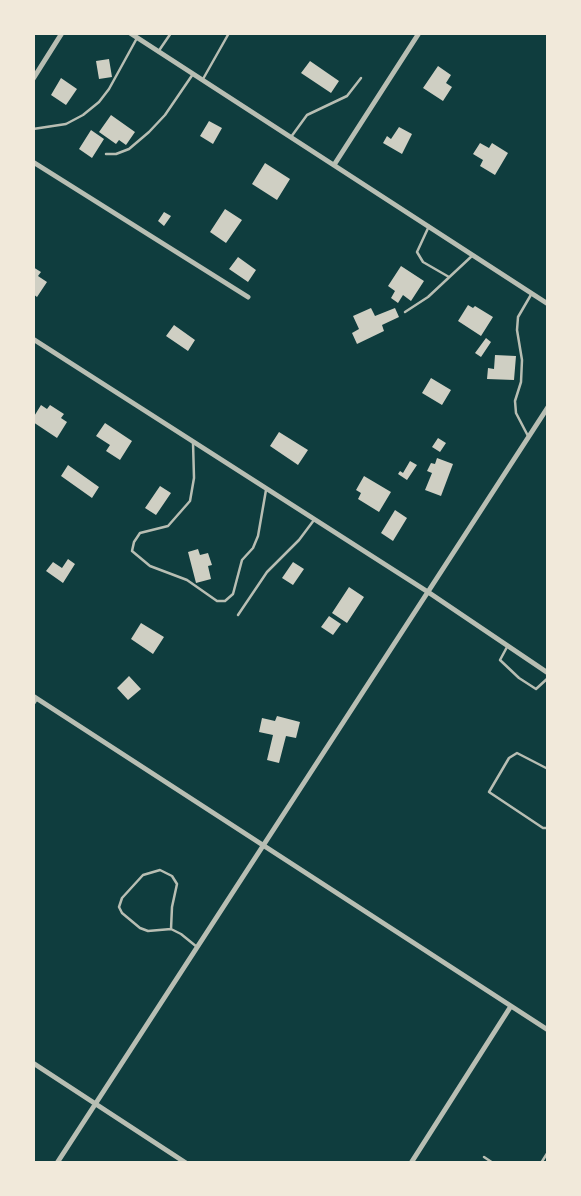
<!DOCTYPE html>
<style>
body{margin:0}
#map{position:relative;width:581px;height:1196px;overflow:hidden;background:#0f3d3e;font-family:"Exo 2",sans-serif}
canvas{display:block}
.frame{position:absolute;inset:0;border:35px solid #f1e9da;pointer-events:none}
</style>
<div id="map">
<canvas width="581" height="1196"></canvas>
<div class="frame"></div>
</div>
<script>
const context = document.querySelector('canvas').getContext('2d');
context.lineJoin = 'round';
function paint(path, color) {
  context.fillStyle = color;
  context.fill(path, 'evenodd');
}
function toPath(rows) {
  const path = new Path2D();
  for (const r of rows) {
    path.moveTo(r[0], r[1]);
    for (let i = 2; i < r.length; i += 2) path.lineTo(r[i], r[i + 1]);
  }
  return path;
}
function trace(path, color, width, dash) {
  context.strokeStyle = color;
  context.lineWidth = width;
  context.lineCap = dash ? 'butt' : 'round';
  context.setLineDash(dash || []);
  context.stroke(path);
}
const building = toPath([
 [109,59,112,77,99,79,96,61],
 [310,61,339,81,331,93,301,73],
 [438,66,451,75,446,83,452,87,443,101,423,88],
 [61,78,77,89,66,105,51,95],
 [111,115,135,132,126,145,119,140,116,144,99,132],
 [209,121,222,128,213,144,200,136],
 [399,127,412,134,402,154,383,143,387,136,391,139],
 [91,130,104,139,92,158,79,149],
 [480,143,489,148,492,143,508,153,495,175,480,166,483,160,473,154],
 [265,163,290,179,277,200,252,184],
 [225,209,242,220,226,243,210,232],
 [164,212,171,216,164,226,158,221],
 [238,257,256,270,248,282,229,269],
 [401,266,424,281,411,301,403,295,398,303,391,298,395,291,388,286],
 [33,267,41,272,38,276,47,282,37,297,33,294],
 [468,305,473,308,475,306,493,317,481,336,458,321],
 [371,308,375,316,395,308,399,317,382,325,384,331,357,344,352,333,359,329,353,316],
 [174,325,195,340,188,351,166,336],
 [486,338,491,342,481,357,475,353],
 [495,355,516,356,514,380,487,379,488,368,494,369],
 [431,378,451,390,442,405,422,393],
 [41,405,47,409,50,405,64,414,61,418,67,422,57,438,33,422,33,418],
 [105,423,132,441,120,460,106,451,110,445,96,436],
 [279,432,308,450,298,465,270,446],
 [438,438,446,443,440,452,432,447],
 [437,458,453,464,441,496,425,490,432,473,427,471,431,463,435,464],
 [410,461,417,465,407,480,398,474,400,471,403,473],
 [68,465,99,487,92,498,61,476],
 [364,476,391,492,379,512,358,499,361,493,356,490],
 [160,486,171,493,156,515,145,508],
 [395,510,407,518,393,541,381,533],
 [198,549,200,555,208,553,212,565,208,566,211,579,196,583,188,552],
 [68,559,75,564,63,583,46,571,53,562,62,568],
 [293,562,304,569,293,585,282,578],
 [349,587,364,597,347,623,332,613],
 [329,616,341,624,333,635,321,627],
 [141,623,164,637,153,654,131,639],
 [129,676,141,689,128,700,117,688],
 [277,716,300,722,296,738,286,736,279,763,267,760,273,735,259,732,262,718,275,721]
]);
const service = toPath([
 [158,52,171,33],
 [203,79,229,33],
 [33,129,66,124,83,115,99,102,109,89,137,38],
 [291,137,307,115,347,96,361,78],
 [106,154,116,154,129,149,149,132,165,115,193,74],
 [429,226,417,252,423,262,449,277],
 [405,312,428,297,473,255],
 [528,436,516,413,515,401,521,382,522,360,517,330,518,317,532,293],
 [193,442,194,478,190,501,168,526,140,533,134,542,132,551,150,566,187,580,217,601,225,601,233,594,242,560,253,548,258,536,266,490],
 [238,615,267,572,299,540,314,520],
 [507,647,500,660,519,678,536,689,548,678],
 [33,705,37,699],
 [548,769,517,753,509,758,489,792,543,828,548,828],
 [171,929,172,907,177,884,172,876,160,870,143,875,122,898,119,907,122,913,140,928,148,931,171,929,181,934,197,947],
 [484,1157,493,1163],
 [541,1163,548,1152]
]);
const minor = toPath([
 [130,33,548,304],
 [33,79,62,33],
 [33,162,248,297],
 [334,165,419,33],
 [33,339,428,592,548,673],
 [33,696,548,1030],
 [33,1063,186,1163],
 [57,1163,548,407],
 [411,1163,511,1006]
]);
paint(building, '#cfcfc3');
trace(service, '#b8beb3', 2.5);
trace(minor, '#b8beb3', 5);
</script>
